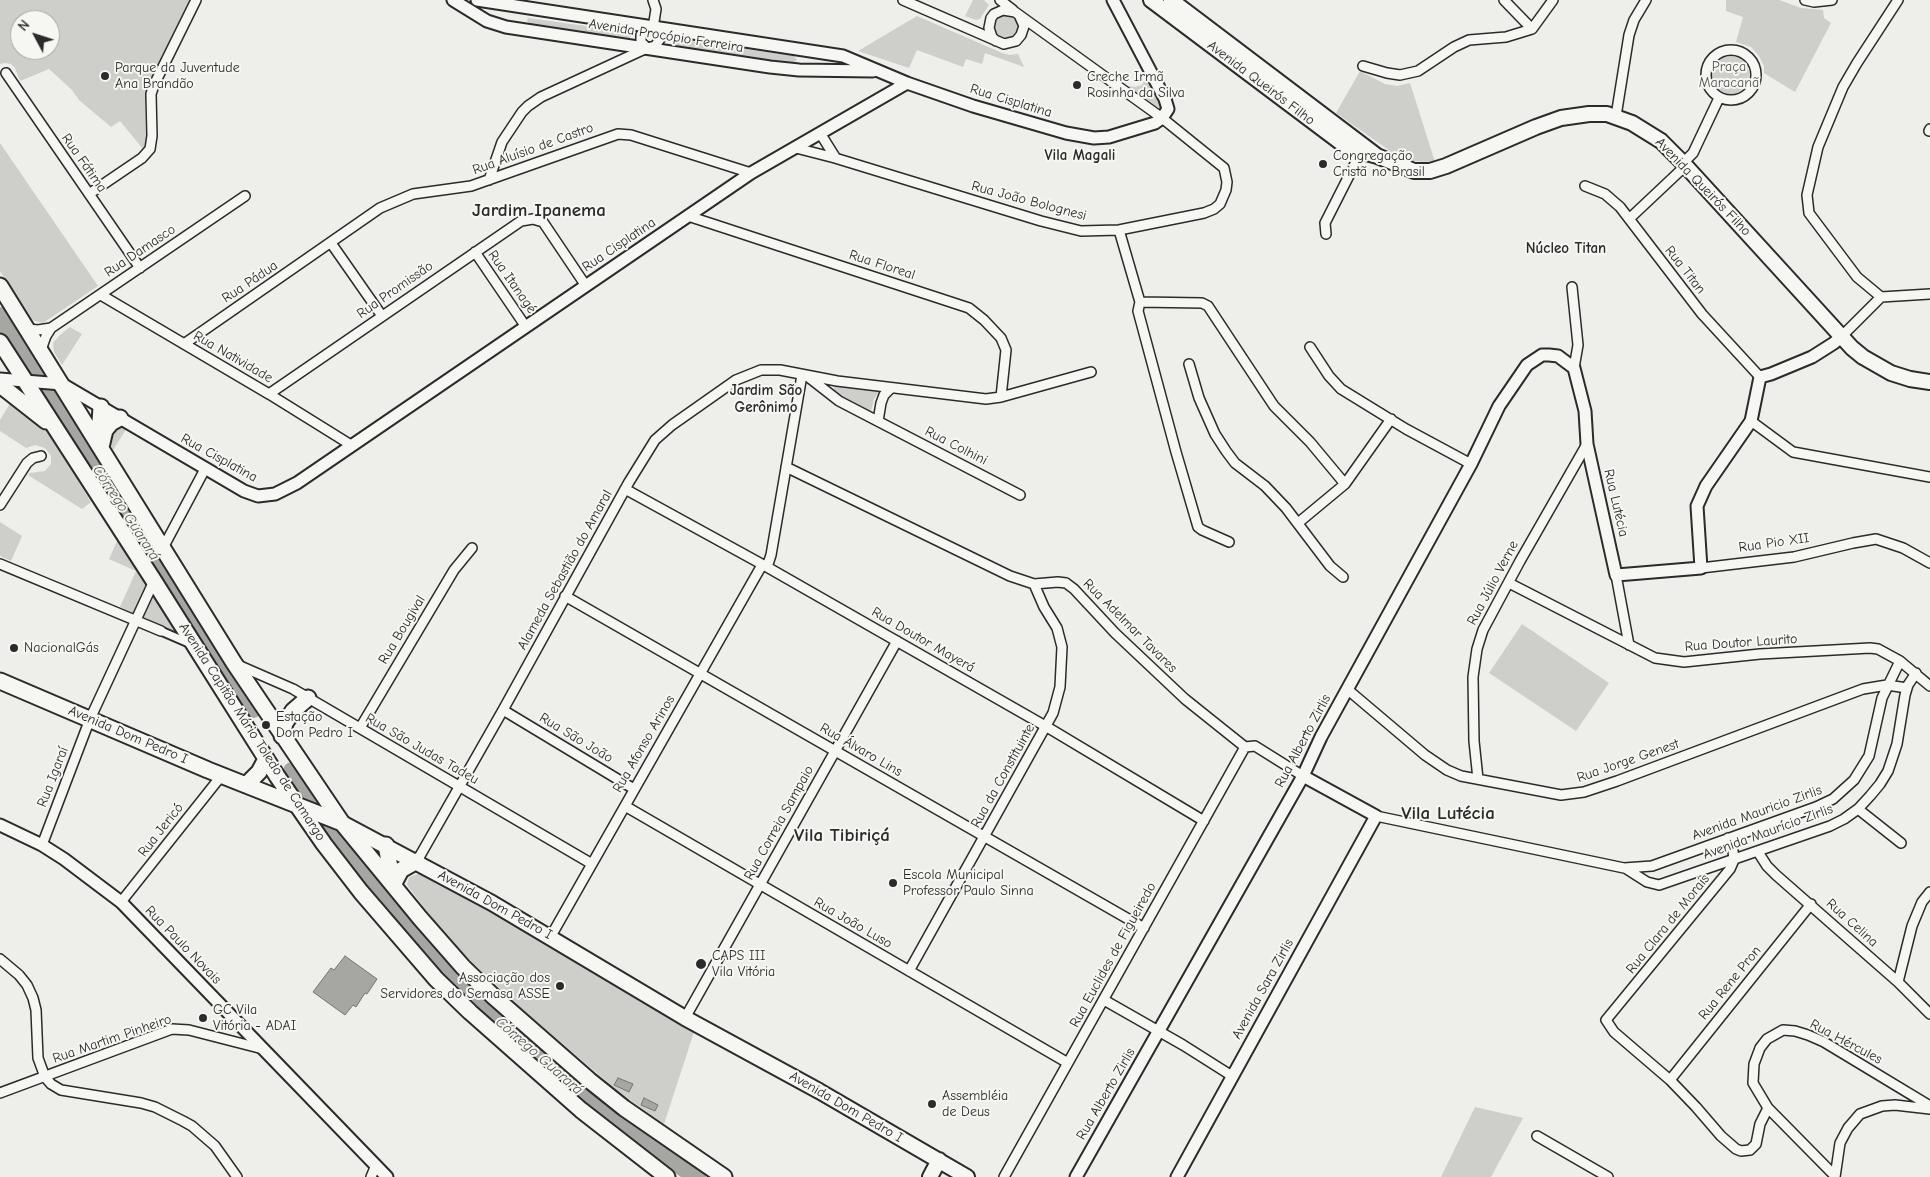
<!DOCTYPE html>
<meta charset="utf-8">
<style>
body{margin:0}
#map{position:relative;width:1930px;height:1177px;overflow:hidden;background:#eeeeea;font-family:"Comic Neue",sans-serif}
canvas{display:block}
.north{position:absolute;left:10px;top:10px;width:50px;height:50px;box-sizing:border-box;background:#f6f6f2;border:1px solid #a5a5a2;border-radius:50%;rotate:310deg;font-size:14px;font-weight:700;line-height:20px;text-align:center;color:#2b2b2b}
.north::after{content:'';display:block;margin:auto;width:18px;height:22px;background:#2b2b2b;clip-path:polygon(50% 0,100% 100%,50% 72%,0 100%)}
</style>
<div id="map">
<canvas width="1930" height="1177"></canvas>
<div class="north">N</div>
</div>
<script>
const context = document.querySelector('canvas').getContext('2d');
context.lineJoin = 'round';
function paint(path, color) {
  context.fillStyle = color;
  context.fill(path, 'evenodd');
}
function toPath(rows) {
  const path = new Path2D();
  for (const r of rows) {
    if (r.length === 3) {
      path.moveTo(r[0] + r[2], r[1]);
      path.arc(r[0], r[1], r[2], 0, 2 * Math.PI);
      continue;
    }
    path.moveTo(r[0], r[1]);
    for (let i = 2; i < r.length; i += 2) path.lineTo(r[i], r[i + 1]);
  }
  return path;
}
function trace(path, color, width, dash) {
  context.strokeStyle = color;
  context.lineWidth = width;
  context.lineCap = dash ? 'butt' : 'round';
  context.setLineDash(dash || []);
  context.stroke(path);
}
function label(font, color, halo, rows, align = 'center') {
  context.font = font + ' "Comic Neue",sans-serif';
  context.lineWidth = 4;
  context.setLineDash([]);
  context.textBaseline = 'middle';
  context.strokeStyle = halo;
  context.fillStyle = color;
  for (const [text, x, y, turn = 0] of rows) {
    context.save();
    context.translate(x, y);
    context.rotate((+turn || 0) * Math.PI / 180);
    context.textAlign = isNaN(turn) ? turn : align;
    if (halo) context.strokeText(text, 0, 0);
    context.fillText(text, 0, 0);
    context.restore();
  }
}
const green = toPath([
 [0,0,191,0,147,89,145,105,146,141,143,149,120,121,111,127,79,100,72,90,49,69,20,81,15,68,11,64,5,63,0,64],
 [20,20,50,20,50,50,20,50],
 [973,0,984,0,989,5,980,19,976,20,965,16],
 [1726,0,1779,0,1801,8,1823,10,1824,18,1831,23,1795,92,1764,73,1764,66,1759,56,1751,47,1736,42,1743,17,1726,11],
 [1006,27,13],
 [917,16,1002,53,1009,55,1018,54,1024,67,985,53,982,64,966,59,963,67,917,50,909,68,858,51],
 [528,18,629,32,632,36,627,39,531,25,527,21],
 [678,39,794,56,797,60,794,62,772,62,678,46,674,43],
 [1729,75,20],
 [1360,71,1385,84,1397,86,1410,83,1435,162,1410,161,1396,155,1336,113],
 [1147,76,1162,105,1160,109,1128,86,1135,87,1142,85],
 [0,143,98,286,43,323,31,320,0,271],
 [70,327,82,334,62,365,54,352,53,343,60,335],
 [836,386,880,391,874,399,871,411,835,392,834,388],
 [12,400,47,430,91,502,82,509,28,475,30,473,45,471,51,464,51,456,45,448,35,445,26,448,0,431,0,420],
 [123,427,127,428,113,450,110,445,110,435,115,429],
 [0,522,22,536,11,561,0,556],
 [118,539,177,632,120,607,136,571,109,559],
 [1522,624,1609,683,1576,731,1489,673],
 [421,873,472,899,695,1029,664,1124,619,1092,515,1003,462,953,432,918,407,885,409,877],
 [1475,1107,1523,1118,1491,1177,1441,1177]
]);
const water = toPath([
 [345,956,377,979,367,994,365,993,356,1007,353,1005,345,1015,313,992,331,968,334,970,345,956],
 [618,1078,633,1084,629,1092,614,1085,618,1078],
 [644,1098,658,1105,655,1111,641,1105,644,1098]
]);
const river = toPath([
 [0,316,51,397,175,585,253,709],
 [292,771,324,819,350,854,419,938,494,1017,620,1125,697,1177]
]);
const pedestrian = toPath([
 [161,631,191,644]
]);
const minor = toPath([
 [903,0,1004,44,1016,41,1021,35,1024,26,1019,15],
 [1000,0,1013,10],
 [1504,0,1532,29],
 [1805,0,1814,2,1832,0],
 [653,28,656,9,653,0],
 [647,48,641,42,641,35,646,29,653,28],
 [1731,75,25],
 [1363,66,1387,73,1400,75,1418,71,1454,47,1469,40,1506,37,1532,29,1553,0],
 [6,73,140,268],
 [1616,116,1629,35,1634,20,1646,0],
 [1929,131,1930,129],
 [820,133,835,157],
 [796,148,835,158,1041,221,1081,231,1119,230,1204,213,1214,209,1220,204,1226,190,1227,182,1224,168,1162,118,1015,12,1003,10,994,14,991,18,989,28,992,37,996,41],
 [489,180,502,142,522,112,528,106,541,97,647,48,655,46,660,39,657,30,653,28],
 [1585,186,1605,194,1620,207,1702,314,1760,377],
 [89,194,142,158,150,149,152,136,151,94,154,85,196,0],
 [688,216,969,308,984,320,1001,338,1006,350,1001,397],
 [1629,219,1681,170,1683,163,1693,153,1719,98],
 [1119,230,1140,302,1202,303,1208,306,1274,406,1310,442,1345,484],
 [1326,234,1325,223,1363,148],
 [331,243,382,316],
 [475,252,526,327],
 [1572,287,1578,345,1574,368],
 [101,295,269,394,351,445],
 [1881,297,1857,277,1809,213,1807,195,1818,147,1843,87,1857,63,1898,0],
 [1140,302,1138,311,1176,452,1198,527,1202,530,1229,542],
 [27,329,38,330,51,328],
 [1841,337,1881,297,1930,294],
 [184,344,380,208,413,194,471,186,618,134,631,135,751,173],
 [1310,347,1329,376,1341,389,1406,429,1471,464],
 [41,350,46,336,51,328,245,196],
 [1189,364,1199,398,1215,434,1226,451,1235,463,1265,486,1286,508,1330,566,1343,577],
 [807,376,839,401,1020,495],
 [269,394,521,221,533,219,543,222,586,286],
 [878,421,881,403,884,395,891,388],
 [1751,421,1793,452,1930,477],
 [786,467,1010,576,1034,584,1058,582,1066,583,1074,589,1115,633,1185,699,1245,747,1255,746,1303,776],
 [625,489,767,567,1047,727,1204,821],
 [0,505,27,463,33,458,41,456],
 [1298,523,1345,484,1391,419],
 [163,548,205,469],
 [0,564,161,631],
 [767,567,771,555,802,375],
 [1701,568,1794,557,1853,543,1876,539,1903,548,1930,563],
 [1616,575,1629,645],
 [1509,583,1655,658,1684,662,1760,654,1870,648,1878,649,1900,661,1930,686],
 [565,596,1144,928],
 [238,665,293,689,592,864],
 [1347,689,1425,755,1447,770,1461,776,1561,795,1584,792,1617,781,1863,689,1887,685,1907,688],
 [503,710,634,789],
 [360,728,454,570,472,548],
 [1478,779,1474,741,1473,677,1477,649,1483,630,1520,561,1587,444],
 [625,806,1068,1063],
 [1858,809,1901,843],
 [1376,816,1624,868,1652,866,1816,807,1833,799,1854,780,1869,756,1882,698,1900,661],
 [1728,838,1733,851,1734,860,1730,869,1606,1020,1614,1032,1670,1080,1696,1107,1721,1136,1736,1149,1741,1151,1750,1150,1756,1144,1760,1124,1768,1108],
 [42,845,90,719,154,581],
 [1758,852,1767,866,1776,875,1898,982,1930,1014],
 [417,861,503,710,629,482,655,440,672,425,736,380,761,370,780,370,837,381,986,399,1001,397,1091,372],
 [1625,868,1647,882,1659,885,1830,826,1844,819,1858,809,1870,796,1880,784,1888,771,1897,744,1905,695,1908,685,1916,673],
 [121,902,222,775],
 [551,936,762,565],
 [0,959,19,975,27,985,33,998,36,1010,38,1058,45,1077,51,1084,61,1090,141,1103,155,1107,183,1121,192,1126,215,1146,237,1177],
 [909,971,1053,713,1060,687,1062,647,1057,628,1044,607,1034,584],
 [1898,982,1912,926,1922,902,1930,892],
 [1104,1000,1183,1045,1232,1076],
 [685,1018,897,641],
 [1670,1080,1811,904],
 [0,1093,172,1029,189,1030,263,1049],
 [1537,1136,1608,1177],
 [1835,1176,1768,1108,1753,1083,1754,1064,1760,1048,1767,1039,1783,1030,1795,1031,1808,1035,1824,1042,1930,1106],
 [371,1177,376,1165],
 [1004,1177,1245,747],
 [1835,1177,1840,1143,1848,1128,1860,1114,1882,1106,1895,1105,1930,1109]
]);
const tertiary = toPath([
 [453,0,487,21,506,27,770,67,799,70,873,71],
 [477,0,843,56,907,83,973,106,1066,133,1094,138,1109,137,1155,123,1162,118,1168,109,1165,99,1113,0],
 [0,379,62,384,244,491,258,496,275,494,297,483,751,173,907,83],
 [0,825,42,845,64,859,121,902,387,1177],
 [1076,1177,1303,776,1321,737,1471,464,1499,406,1527,365,1542,355,1549,355,1558,356,1574,368,1585,411,1587,444,1616,575,1629,574,1701,568,1697,506,1706,486,1751,421,1760,377,1771,374,1812,357,1834,343,1841,337],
 [1177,1177,1376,816,1303,776]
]);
const secondary = toPath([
 [1151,0,1348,148,1374,155],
 [1171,0,1377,156,1414,171,1430,171,1446,166,1536,127,1561,118,1589,114,1607,114,1632,123,1661,141,1683,163,1852,348,1863,357,1891,373,1910,379,1930,382],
 [342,823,492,903,685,1018,819,1091,967,1177],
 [930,1177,939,1160]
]);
const primary = toPath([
 [0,286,234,663,342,823,420,918,463,967,493,996,589,1080,624,1108,724,1177],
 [0,342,154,581,277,776,324,844,361,892,436,979,470,1012,581,1110,667,1177],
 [0,385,46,421],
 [99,437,101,407],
 [101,447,105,430,111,423,120,418],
 [0,681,208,770,342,823],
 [282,736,285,723,293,711,308,698],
 [246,785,259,772,266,759],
 [386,845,393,884],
 [393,885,401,870,417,861]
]);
const markers = [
 [105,76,5,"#2b2b2b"],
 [1077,85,5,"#2b2b2b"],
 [1323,164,5,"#2b2b2b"],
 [14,648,5,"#2b2b2b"],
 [266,725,5,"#2b2b2b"],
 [893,883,5,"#2b2b2b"],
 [701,964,6,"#2b2b2b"],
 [560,986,5,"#2b2b2b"],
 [203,1018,5,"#2b2b2b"],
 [932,1104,5,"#2b2b2b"]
];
const streetNames = [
 ["Avenida Procópio Ferreira",666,36,9],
 ["Avenida Queirós Filho",1261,83,37],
 ["Rua Cisplatina",1011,101,17],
 ["Rua Aluísio de Castro",533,149,-20],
 ["Rua Fátima",84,163,55],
 ["Avenida Queirós Filho",1703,187,46],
 ["Rua João Bolognesi",1029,201,15],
 ["Rua Cisplatina",619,245,-34],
 ["Rua Damasco",140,251,-34],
 ["Rua Floreal",882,265,18],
 ["Rua Titan",1685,270,52],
 ["Rua Pádua",250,282,-34],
 ["Rua Itanagé",512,282,55],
 ["Rua Promissão",395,290,-35],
 ["Rua Natividade",233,357,30],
 ["Rua Colhini",956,446,27],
 ["Rua Cisplatina",219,458,29],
 ["Rua Lutécia",1616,503,77],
 ["Rua Pio XII",1774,543,-8],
 ["Alameda Sebastião do Amaral",565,570,-61],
 ["Rua Júlio Verne",1493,583,-62],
 ["Rua Adelmar Tavares",1130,626,45],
 ["Rua Bougival",402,630,-59],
 ["Rua Doutor Mayerá",923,640,30],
 ["Rua Doutor Laurito",1741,643,-4],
 ["Avenida Capitão Mário Toledo de Camargo",252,732,57],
 ["Avenida Dom Pedro I",128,735,23],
 ["Rua São João",576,738,31],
 ["Rua Alberto Zirlis",1303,741,-62],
 ["Rua Afonso Arinos",644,744,-60],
 ["Rua São Judas Tadeu",422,749,30],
 ["Rua Álvaro Lins",861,750,30],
 ["Rua Jorge Genest",1628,761,-19],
 ["Rua da Constituinte",1003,776,-61],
 ["Rua Igaraí",53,777,-69],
 ["Avenida Mauricio Zirlis",1757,813,-20],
 ["Rua Correia Sampaio",779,823,-61],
 ["Rua Jericó",161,830,-52],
 ["Avenida Maurício Zirlis",1768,832,-20],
 ["Avenida Dom Pedro I",495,905,29],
 ["Rua João Luso",853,923,30],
 ["Rua Celina",1852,923,42],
 ["Rua Clara de Morais",1668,924,-51],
 ["Rua Paulo Novais",183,945,46],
 ["Rua Euclides de Figueiredo",1113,955,-61],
 ["Rua Rene Pron",1730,983,-51],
 ["Avenida Sara Zirlis",1263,989,-61],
 ["Rua Martim Pinheiro",112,1039,-19],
 ["Rua Hércules",1846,1042,28],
 ["Rua Alberto Zirlis",1106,1094,-60],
 ["Avenida Dom Pedro I",846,1107,30]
];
const parkNames = [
 ["Praça",1729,67],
 ["Maracanã",1729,83]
];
const poiNames = [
 ["Parque da Juventude",115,68],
 ["Ana Brandão",115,84],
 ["Creche Irmã",1087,77],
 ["Rosinha da Silva",1087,93],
 ["Congregação",1333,156],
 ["Cristã no Brasil",1333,172],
 ["NacionalGás",24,648],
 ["Estação",276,717],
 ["Dom Pedro I",276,733],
 ["Escola Municipal",903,875],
 ["Professor Paulo Sinna",903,891],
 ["CAPS III",712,956],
 ["Vila Vitória",712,972],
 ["Associação dos",550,978,"right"],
 ["Servidores do Semasa ASSE",550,994,"right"],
 ["GC Vila",213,1010],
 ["Vitória - ADAI",213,1026],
 ["Assembléia",942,1096],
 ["de Deus",942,1112]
];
const neighbourhoodNames = [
 ["Vila Magali",1080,156],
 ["Núcleo Titan",1566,249],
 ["Jardim São",766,391],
 ["Gerônimo",766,408]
];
const waterNames = [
 ["Córrego Guarará",126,513,57],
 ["Córrego Guarará",539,1056,41]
];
const districtNames = [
 ["Jardim Ipanema",539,211],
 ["Vila Lutécia",1448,814],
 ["Vila Tibiriçá",842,836]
];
paint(green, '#cececa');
paint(water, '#a6a6a3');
trace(water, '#757573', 1);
trace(river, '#a6a6a3', 18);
trace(pedestrian, '#2b2b2b', 11);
trace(minor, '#2b2b2b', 12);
trace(tertiary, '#2b2b2b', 15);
trace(secondary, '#2b2b2b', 18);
trace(primary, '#2b2b2b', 19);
trace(pedestrian, '#f6f6f2', 7);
trace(minor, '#f6f6f2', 9);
trace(tertiary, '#f6f6f2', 11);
trace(secondary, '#f6f6f2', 14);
trace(primary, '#f6f6f2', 15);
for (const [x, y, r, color] of markers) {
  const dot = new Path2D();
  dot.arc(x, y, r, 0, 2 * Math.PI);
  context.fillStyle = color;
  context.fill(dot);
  trace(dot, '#f6f6f2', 2);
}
label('14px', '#2b2b2b', '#f6f6f2', streetNames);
label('14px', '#545453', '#f6f6f2', parkNames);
label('14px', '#2b2b2b', '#f6f6f2', poiNames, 'left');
label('bold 15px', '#2b2b2b', '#f6f6f2', neighbourhoodNames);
label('italic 15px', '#565655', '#f6f6f2', waterNames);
label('bold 19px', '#2b2b2b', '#f6f6f2', districtNames);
</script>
